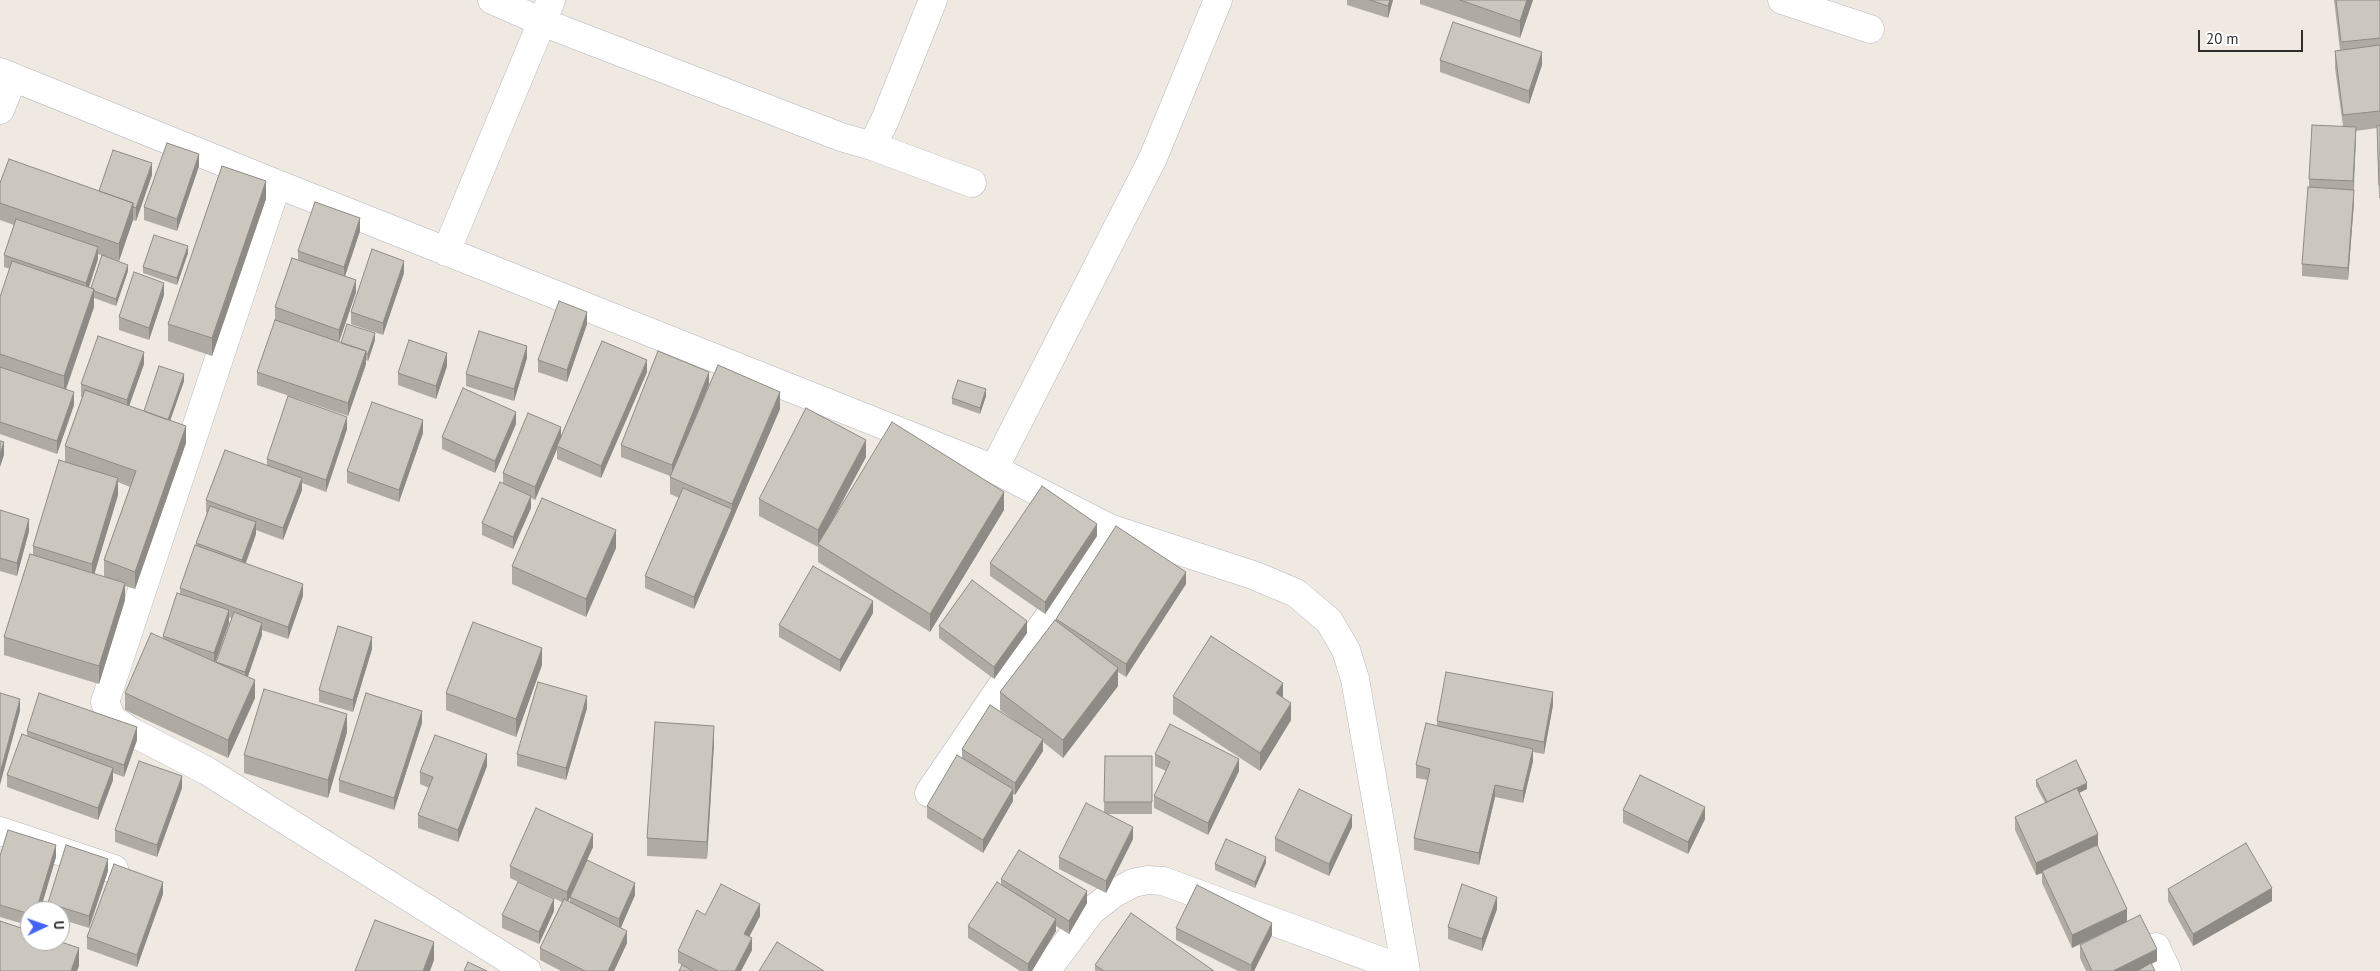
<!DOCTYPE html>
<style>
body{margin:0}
#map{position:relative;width:2380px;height:971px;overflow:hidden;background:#efe9e1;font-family:"PT Sans",sans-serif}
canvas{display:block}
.north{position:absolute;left:20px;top:901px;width:50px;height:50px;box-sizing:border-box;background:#fff;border:1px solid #ababab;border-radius:50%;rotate:87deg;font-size:14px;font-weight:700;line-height:20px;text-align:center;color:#2e2e2e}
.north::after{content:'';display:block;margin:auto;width:18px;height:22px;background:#4264fb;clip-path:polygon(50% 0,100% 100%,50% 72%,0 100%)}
.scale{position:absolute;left:2198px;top:30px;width:105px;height:22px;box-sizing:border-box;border:2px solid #2e2e2e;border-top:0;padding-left:6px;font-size:15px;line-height:18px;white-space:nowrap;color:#2e2e2e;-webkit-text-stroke:4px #fff;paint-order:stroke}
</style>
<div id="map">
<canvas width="2380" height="971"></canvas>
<div class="north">U</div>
<div class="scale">20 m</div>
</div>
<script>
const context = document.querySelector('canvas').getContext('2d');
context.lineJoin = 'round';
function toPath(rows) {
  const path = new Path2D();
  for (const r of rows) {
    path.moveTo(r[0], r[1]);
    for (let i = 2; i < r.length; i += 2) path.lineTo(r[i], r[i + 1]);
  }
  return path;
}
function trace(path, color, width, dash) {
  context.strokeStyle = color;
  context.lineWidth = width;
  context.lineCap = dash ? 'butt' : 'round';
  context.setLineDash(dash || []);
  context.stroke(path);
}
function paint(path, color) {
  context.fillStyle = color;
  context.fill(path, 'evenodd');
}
const street = toPath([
 [492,0,542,22,841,137,872,146,885,120,933,0],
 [1782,0,1870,29],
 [0,72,277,184,994,469,1109,528,1253,575,1296,593,1329,621,1346,650,1355,679,1406,971],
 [0,110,13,78],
 [872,146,972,183],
 [277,184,105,702,112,719,132,732,207,771,527,971],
 [446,252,551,0],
 [994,469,1153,158,1218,0],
 [929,793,1109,528],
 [0,831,114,869],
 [2156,947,2167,971],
 [1046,971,1091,911,1113,894,1133,883,1148,880,1163,881,1405,970]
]);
const wall = toPath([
 [1347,0,1393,0,1388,18,1347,5],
 [1420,0,1533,0,1520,38,1420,4],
 [2334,0,2380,0,2380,198,2379,198,2377,128,2356,131,2354,190,2354,202,2348,280,2302,276,2302,264,2309,187,2309,179,2343,126,2335,68,2335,51,2340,50],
 [1440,60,1542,65,1529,104,1440,72],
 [199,166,177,231,144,220,144,207],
 [152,175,136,221,133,220,119,261,98,254,98,259,89,288,91,288,128,271,116,306,94,298,94,307,66,390,74,405,57,454,0,434,0,297,10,269,4,267,4,255,14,225,0,220,0,183,99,191],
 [266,199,212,356,168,341,168,324],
 [360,231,345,276,356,292,339,342,341,343,375,340,368,361,366,360,366,364,348,416,257,385,257,372,275,320,275,307,298,260,298,251],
 [188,253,177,285,143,273,143,267],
 [404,273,383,335,351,324,351,312],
 [164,295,149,340,119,330,119,317],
 [587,324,567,382,538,372,538,360],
 [527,358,514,401,466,386,466,374],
 [144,364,129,406,144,411,184,381,170,420,186,443,135,589,125,586,125,600,99,684,4,655,4,637,33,555,33,546,65,461,65,446,82,397,81,397,81,384],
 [118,482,130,487,104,560,104,577,94,574,118,495],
 [447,366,436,399,398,385,398,373],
 [647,372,601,478,557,459,557,449,535,500,531,498,531,508,513,549,482,535,482,523,503,483,503,473,561,437],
 [709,384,700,407,780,409,694,609,645,588,645,576,679,498,670,494,670,476,621,457,621,445],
 [986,396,980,414,952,404,952,398],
 [516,424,495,473,442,449,442,437],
 [347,429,326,492,302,483,302,490,283,540,256,530,256,534,246,563,303,596,288,639,262,630,262,635,248,676,255,698,228,758,125,710,125,693,163,638,163,636,180,594,180,588,196,546,196,543,207,513,206,512,206,500,267,465,267,459],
 [229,617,232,619,216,662,215,662,229,623],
 [423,433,399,502,347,483,347,471],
 [866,457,834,517,1004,510,930,632,818,562,818,547,759,516,759,499],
 [0,510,29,531,17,576,0,571],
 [1097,536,1045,614,990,576,990,563],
 [616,548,586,617,512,584,512,566],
 [1186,584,1126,677,1118,672,1118,686,1063,758,1043,742,1043,751,1015,795,1013,794,1013,801,983,853,927,818,927,806,962,758,962,749,1014,720,1000,710,1000,692,1056,620,1056,619],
 [873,613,840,672,779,637,779,625],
 [939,626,1027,633,994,679,939,638],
 [372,649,353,712,319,702,319,690],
 [542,665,516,737,446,710,446,693],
 [1173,696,1283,697,1291,720,1260,771,1173,714],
 [1553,705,1544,754,1533,752,1533,761,1523,803,1495,797,1479,865,1414,850,1414,838,1428,780,1416,778,1416,765,1437,725,1437,721],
 [587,708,566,780,517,766,517,754],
 [422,723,394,810,339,792,339,780],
 [27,731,137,740,124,777,113,773,113,780,98,820,7,787,7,775,27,736],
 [347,732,328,798,244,773,244,755],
 [714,744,707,859,647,856,647,838],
 [1155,754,1239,771,1208,835,1154,808,1154,796,1166,771,1155,766],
 [1105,756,1152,756,1152,814,1107,814,1133,839,1106,893,1059,869,1059,857,1104,812],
 [487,766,458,842,418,828,418,815,429,788,420,784,420,772],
 [2036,780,2087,789,2079,793,2098,846,2072,948,2042,883,2042,873,2036,875,2015,830,2015,817,2045,803,2036,786],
 [182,788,157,857,115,842,115,830],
 [1623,810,1705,819,1688,854,1623,823],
 [1352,827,1329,876,1275,851,1275,838],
 [593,847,568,901,570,902,570,897,635,895,621,927,627,943,614,971,561,971,540,960,540,948,562,902,510,878,510,866],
 [0,856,56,857,40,911,30,911,30,926,0,917],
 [1266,863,1255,888,1215,870,1215,864],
 [108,871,89,928,60,919,60,911,48,911,48,903],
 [1001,879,1087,903,1069,934,1056,926,1056,931,1032,971,1020,971,968,938,968,926,1001,885],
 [2168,889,2272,901,2193,946,2168,901],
 [163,894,137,967,87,949,87,937],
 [1497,909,1482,951,1448,939,1448,927],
 [554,911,539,944,502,928,502,915],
 [705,915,760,916,749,937,752,950,741,971,694,971,678,963,678,951],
 [1176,928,1272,935,1254,971,1238,971,1176,940],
 [2080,945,2157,961,2151,964,2155,971,2086,971,2080,958],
 [1095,965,1214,971,1095,971]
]);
const shadedWall = toPath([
 [1390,0,1393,0,1388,18,1388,6],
 [1527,0,1533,0,1520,38,1520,21],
 [1542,52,1542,65,1529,104,1529,91],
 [2356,127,2356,139,2353,194,2353,181],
 [199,154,199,166,177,231,177,219],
 [152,163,152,175,136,221,136,208],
 [266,181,266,199,212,356,212,338],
 [2354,190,2354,202,2348,280,2348,268],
 [133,203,133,220,119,261,119,244],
 [360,218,360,231,344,279,344,267],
 [188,246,188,253,177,285,177,278],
 [98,247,98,259,86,295,86,283],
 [404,261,404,273,383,335,383,323],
 [128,265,128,271,116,306,116,299],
 [356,280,356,292,339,342,339,330],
 [164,283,164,295,149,340,149,328],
 [94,289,94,307,64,394,64,376],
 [587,312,587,324,567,382,567,370],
 [375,333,375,340,368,361,368,354],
 [527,346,527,358,514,401,514,389],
 [366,351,366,364,348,416,348,403],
 [144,352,144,364,127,412,127,400],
 [447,353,447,366,436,399,436,386],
 [647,360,647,372,601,478,601,466],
 [709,372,709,384,672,477,672,465],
 [184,374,184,381,168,427,168,420],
 [986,389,986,396,980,414,980,408],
 [74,392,74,405,57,454,57,441],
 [780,392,780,409,694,609,694,597,732,509,732,504],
 [516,412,516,424,495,473,495,461],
 [347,417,347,429,326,492,326,480],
 [423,420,423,433,399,502,399,490],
 [186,426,186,443,135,589,135,572],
 [561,427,561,439,557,446,557,449,535,500,535,487],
 [866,440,866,457,819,545,818,544,818,530],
 [4,442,4,455,0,467,0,454],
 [118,478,118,495,92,582,92,564],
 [302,478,302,490,283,540,283,528],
 [1004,492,1004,510,930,632,930,614],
 [531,496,531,508,513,549,513,537],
 [29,519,29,531,17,576,17,563],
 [256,522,256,534,242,573,242,560],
 [1097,524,1097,536,1045,614,1045,602],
 [616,530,616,548,586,617,586,599],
 [1186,572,1186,584,1126,677,1126,664],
 [125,583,125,600,99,684,99,666],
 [303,584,303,596,288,639,288,627],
 [873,601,873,613,840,672,840,660],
 [229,610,229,623,214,666,214,653],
 [1027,621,1027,633,994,679,994,667],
 [262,623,262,635,245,685,245,672],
 [372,637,372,649,353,712,353,700],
 [542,648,542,665,516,737,516,719],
 [1118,668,1118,686,1063,758,1063,740],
 [255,680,255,698,228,758,228,740],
 [1283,683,1283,701,1276,693],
 [1553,692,1553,705,1544,754,1544,742],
 [587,696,587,708,566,780,566,768],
 [20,699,20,711,0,785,0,773],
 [1291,703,1291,720,1260,771,1260,753],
 [422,711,422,723,394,810,394,798],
 [347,714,347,732,328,798,328,780],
 [714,726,714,744,707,859,707,842],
 [137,727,137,740,124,777,124,765],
 [1043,739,1043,751,1015,795,1015,783],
 [1533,749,1533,761,1523,803,1523,791],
 [487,754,487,766,458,842,458,830],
 [1239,759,1239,771,1208,835,1208,823],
 [113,768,113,780,98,820,98,808],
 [182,776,182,788,157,857,157,845],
 [2087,783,2087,789,2047,808,2047,802],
 [1495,785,1495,797,1479,865,1479,853],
 [1013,789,1013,801,983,853,983,840],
 [1705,807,1705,819,1688,854,1688,842],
 [1352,815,1352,827,1329,876,1329,864],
 [1133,827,1133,839,1106,893,1106,881],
 [593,834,593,847,567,904,567,892],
 [2098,834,2098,846,2043,872,2042,871,2042,873,2036,875,2036,863],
 [56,845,56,857,40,911,36,911],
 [1266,857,1266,863,1255,888,1255,882],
 [108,859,108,871,89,928,89,916],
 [163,882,163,894,137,967,137,955],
 [635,883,635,895,619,932,619,919],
 [2272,888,2272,901,2193,946,2193,934],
 [1087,891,1087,903,1069,934,1069,921],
 [1497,897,1497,909,1482,951,1482,939],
 [554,899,554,911,539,944,539,932],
 [760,904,760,916,744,947,744,934],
 [2127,909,2127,922,2072,948,2072,935],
 [1056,919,1056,931,1032,971,1028,971,1028,964],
 [1272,923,1272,935,1254,971,1251,971,1251,965],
 [627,931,627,943,614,971,608,971],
 [752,938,752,950,741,971,735,971],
 [434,942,434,960,430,971,423,971],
 [79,948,79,966,77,971,71,971],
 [2157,949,2157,961,2137,971,2113,971]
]);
const building = toPath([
 [1370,0,1390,0,1388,6,1370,0],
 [1460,0,1527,0,1520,21,1460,0],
 [2336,0,2380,0,2380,38,2341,42,2336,0],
 [1453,22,1542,52,1529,91,1440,60,1453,22],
 [2380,45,2380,111,2343,115,2335,51,2380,45],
 [2312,125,2356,127,2353,181,2309,179,2312,125],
 [2380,125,2380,185,2379,185,2377,126,2380,125],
 [167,143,199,154,177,219,144,207,167,143],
 [113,150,152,163,136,208,133,207,133,203,99,191,113,150],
 [9,159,133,203,119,244,0,203,0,183,9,159],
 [222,166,266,181,212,338,168,324,222,166],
 [2308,187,2354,190,2348,268,2302,264,2308,187],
 [315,202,360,218,344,267,298,251,315,202],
 [16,219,98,247,86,283,4,255,16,219],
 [154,235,188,246,177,278,143,267,154,235],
 [372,249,404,261,383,323,351,312,372,249],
 [102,255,128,265,116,299,94,291,94,289,91,288,102,255],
 [292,258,356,280,339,330,275,307,292,258],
 [12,261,94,289,64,376,0,354,0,297,12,261],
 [134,272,164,283,149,328,119,317,134,272],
 [559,301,587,312,567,370,538,360,559,301],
 [275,320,366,351,348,403,257,372,275,320],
 [347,324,375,333,368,354,366,354,366,351,341,343,347,324],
 [479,331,527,346,514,389,466,374,479,331],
 [98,336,144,352,127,400,81,384,98,336],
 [409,340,447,353,436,386,398,373,409,340],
 [602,341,647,360,601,466,557,446,602,341],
 [658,351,709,372,672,465,621,445,658,351],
 [718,365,780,392,732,504,670,477,718,365],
 [159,366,184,374,168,420,144,411,159,366],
 [0,367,74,392,57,441,0,422,0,367],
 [958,380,986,389,980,408,952,398,958,380],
 [463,388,516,412,495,461,442,437,463,388],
 [85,390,186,426,135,572,104,560,136,471,65,446,85,390],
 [288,396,347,417,326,480,267,459,288,396],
 [372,402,423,420,399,490,347,471,372,402],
 [806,408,866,440,818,530,759,499,806,408],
 [528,413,561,427,535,487,503,473,528,413],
 [892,422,1004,492,930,614,818,544,892,422],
 [0,441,4,442,0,454,0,441],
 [225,450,302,478,283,528,206,500,225,450],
 [59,460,118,478,92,564,33,546,59,460],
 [500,482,531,496,513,537,482,523,500,482],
 [1042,486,1097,524,1045,602,990,563,1042,486],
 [683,488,732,509,694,597,645,576,683,488],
 [542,498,616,530,586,599,512,566,542,498],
 [210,506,256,522,242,560,196,543,210,506],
 [0,510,29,519,17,563,0,558,0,510],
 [1116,526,1186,572,1126,664,1056,619,1116,526],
 [195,545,303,584,288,627,180,588,195,545],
 [30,554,125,583,99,666,4,637,30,554],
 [813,566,873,601,840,660,779,625,813,566],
 [972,580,1027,621,994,667,939,626,972,580],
 [177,593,229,610,214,653,163,636,177,593],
 [234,612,262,623,245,672,216,662,234,612],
 [1055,620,1118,668,1063,740,1000,692,1055,620],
 [473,622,542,648,516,719,446,693,473,622],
 [338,626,372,637,353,700,319,690,338,626],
 [151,633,255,680,228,740,125,693,151,633],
 [1211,636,1283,683,1276,693,1291,703,1260,753,1173,696,1211,636],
 [1446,672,1553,692,1544,742,1437,721,1446,672],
 [538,682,587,696,566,768,517,754,538,682],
 [264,689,347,714,328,780,244,755,264,689],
 [0,693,20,699,0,773,0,693],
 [39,693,137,727,124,765,27,731,39,693],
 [366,693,422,711,394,798,339,780,366,693],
 [990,705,1043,739,1015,783,962,749,990,705],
 [655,722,714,726,707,842,647,838,655,722],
 [1426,723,1533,749,1523,791,1495,785,1479,853,1414,838,1430,769,1416,765,1426,723],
 [1170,724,1239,759,1208,823,1154,796,1170,762,1155,754,1170,724],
 [22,734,113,768,98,808,7,775,22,734],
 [435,735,487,754,458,830,418,815,433,777,420,772,435,735],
 [957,755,1013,789,983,840,927,806,957,755],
 [1105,756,1152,756,1152,802,1104,802,1105,756],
 [2076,760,2087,783,2047,802,2036,780,2076,760],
 [139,761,182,776,157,845,115,830,139,761],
 [1640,775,1705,807,1688,842,1623,810,1640,775],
 [2077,788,2098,834,2036,863,2015,817,2077,788],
 [1299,789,1352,815,1329,864,1275,838,1299,789],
 [1086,803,1133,827,1106,881,1059,857,1086,803],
 [536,808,593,834,567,892,510,866,536,808],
 [8,830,56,845,36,911,30,911,30,914,0,905,0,856,8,830],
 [1226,839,1266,857,1255,882,1215,864,1226,839],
 [2246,843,2272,888,2193,934,2168,889,2246,843],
 [66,845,108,859,89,916,48,903,66,845],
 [2097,845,2127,909,2072,935,2042,871,2097,845],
 [1019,850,1087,891,1069,921,1001,879,1019,850],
 [587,860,635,883,619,919,570,897,587,860],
 [114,864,163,882,137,955,87,937,114,864],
 [518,882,554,899,539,932,502,915,518,882],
 [997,882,1056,919,1028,964,968,926,997,882],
 [721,884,760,904,744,934,752,938,735,971,718,971,678,951,697,910,705,915,721,884],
 [1462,884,1497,897,1482,939,1448,927,1462,884],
 [1197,885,1272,923,1251,965,1176,928,1197,885],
 [564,899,627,931,608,971,585,971,540,948,564,899],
 [1131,913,1214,971,1104,971,1095,965,1131,913],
 [2140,915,2157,949,2113,971,2092,971,2080,945,2140,915],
 [375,920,434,942,423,971,355,971,375,920],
 [0,921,30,931,30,941,58,941,79,948,71,971,0,971,0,921],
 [777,942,824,971,759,971,777,942],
 [468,962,487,971,464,971,468,962],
 [2151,963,2155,971,2137,971,2151,963],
 [682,965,693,971,679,971,682,965]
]);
trace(street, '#b4b7c1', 29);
trace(street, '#fff', 28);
paint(wall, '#afaba4');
paint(shadedWall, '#8e8b86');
paint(building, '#cbc7bf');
trace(building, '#8e8b86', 1);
</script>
